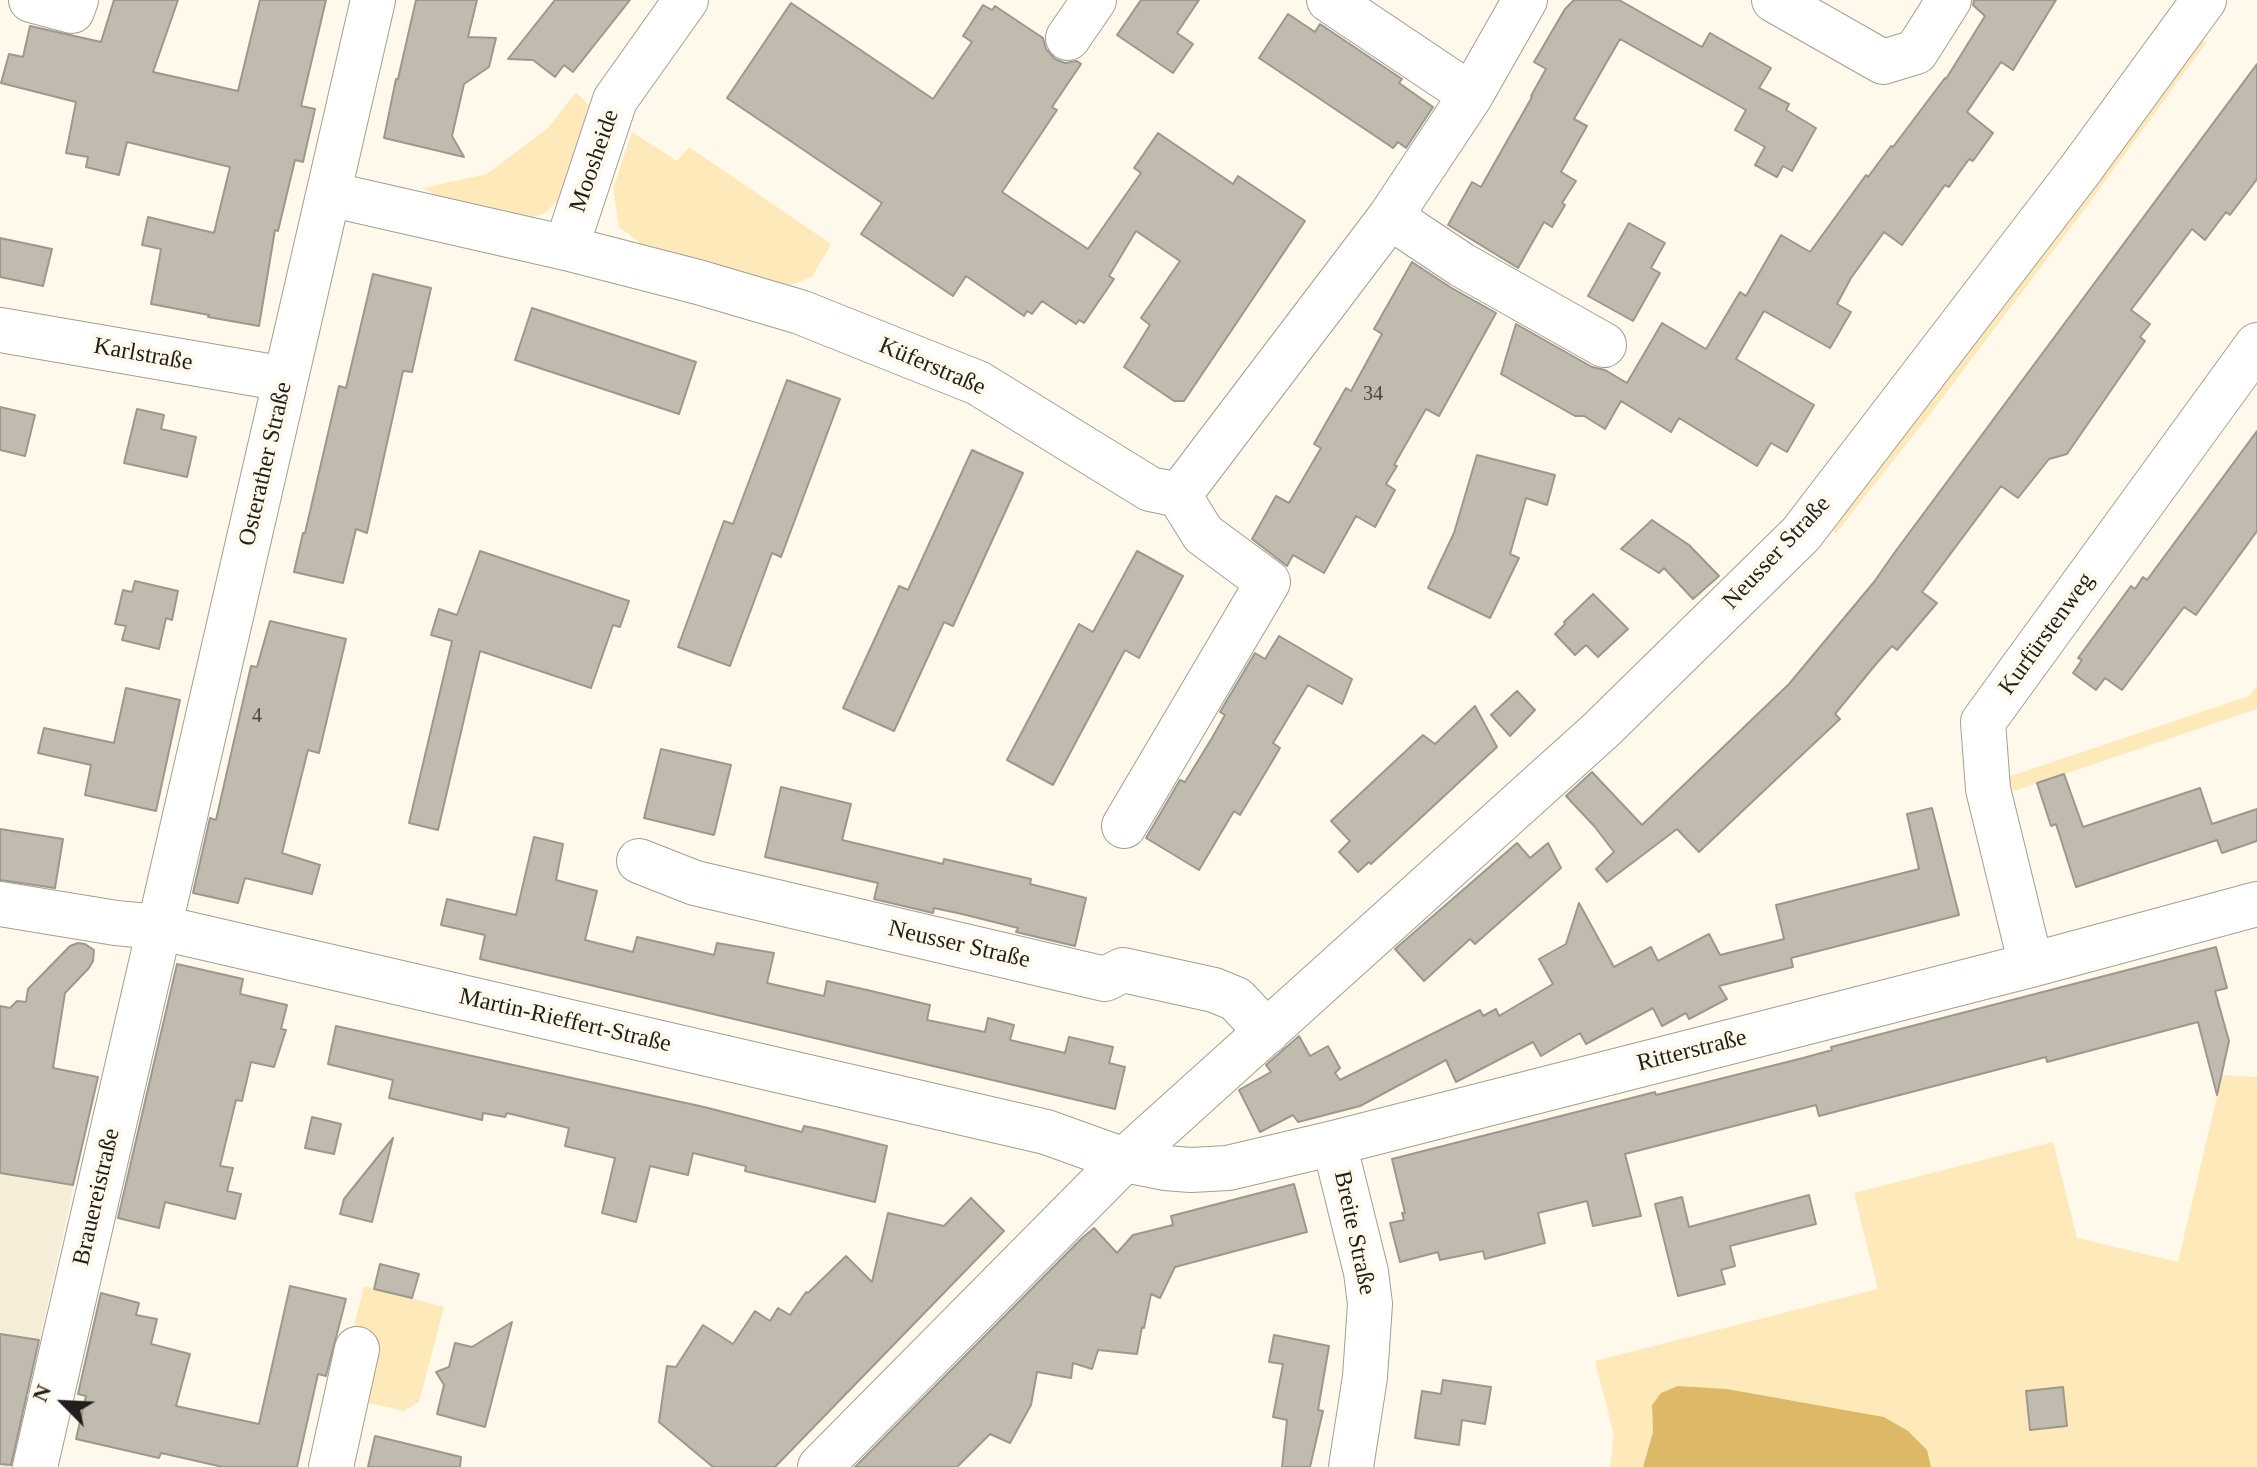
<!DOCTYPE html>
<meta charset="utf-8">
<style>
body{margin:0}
#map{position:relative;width:2257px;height:1467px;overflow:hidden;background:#fff9ec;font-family:Georgia,serif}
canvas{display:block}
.north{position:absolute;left:24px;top:1363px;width:80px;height:80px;-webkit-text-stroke:6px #fff9ec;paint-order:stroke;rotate:294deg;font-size:22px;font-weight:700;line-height:32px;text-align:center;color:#211f1b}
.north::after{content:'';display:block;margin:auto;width:28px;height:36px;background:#211f1b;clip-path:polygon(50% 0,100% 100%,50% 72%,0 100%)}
</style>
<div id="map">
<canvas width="2257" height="1467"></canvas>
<div class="north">N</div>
</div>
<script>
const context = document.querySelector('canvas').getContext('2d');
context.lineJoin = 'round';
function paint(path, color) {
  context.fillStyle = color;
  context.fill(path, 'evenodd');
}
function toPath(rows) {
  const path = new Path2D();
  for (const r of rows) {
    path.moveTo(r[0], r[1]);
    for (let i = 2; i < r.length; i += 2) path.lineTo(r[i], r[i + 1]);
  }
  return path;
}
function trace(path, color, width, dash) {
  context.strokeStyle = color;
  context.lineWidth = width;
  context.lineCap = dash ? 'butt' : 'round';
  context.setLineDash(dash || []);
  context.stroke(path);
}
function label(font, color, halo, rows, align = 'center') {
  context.font = font + ' Georgia,serif';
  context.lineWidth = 8;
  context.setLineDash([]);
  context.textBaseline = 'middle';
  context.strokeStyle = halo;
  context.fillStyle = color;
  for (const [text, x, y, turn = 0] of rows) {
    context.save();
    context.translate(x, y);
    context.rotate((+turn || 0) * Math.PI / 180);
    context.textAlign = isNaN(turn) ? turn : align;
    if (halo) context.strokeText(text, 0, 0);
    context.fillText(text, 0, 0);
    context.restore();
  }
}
const built = toPath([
 [0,1170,27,1175,27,1178,74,1185,12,1467,0,1467]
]);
const green = toPath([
 [2198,36,2206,43,2090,202,1931,413,1836,533,1829,528],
 [576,92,591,108,560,198,545,213,532,217,516,216,449,202,423,188,487,174,548,128],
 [632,132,677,161,689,147,831,244,812,277,786,287,650,250,619,227,613,189],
 [2257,686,2257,709,2014,791,2008,777,2249,696],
 [2222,1075,2257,1077,2257,1467,1931,1467,1926,1450,1884,1417,1727,1389,1679,1386,1652,1405,1653,1432,1643,1467,1610,1467,1614,1435,1595,1361,1878,1289,1854,1193,2053,1142,2077,1238,2178,1262],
 [364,1286,444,1307,419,1402,404,1411,360,1401,350,1344]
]);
const water = toPath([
 [1678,1386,1727,1389,1884,1417,1908,1431,1927,1450,1931,1467,1643,1467,1653,1432,1652,1405,1661,1393]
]);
const building = toPath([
 [114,0,178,0,153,72,238,91,260,0,326,0,301,106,315,109,303,162,295,160,278,231,275,230,259,326,208,317,209,315,151,304,161,249,142,245,148,217,214,233,230,167,127,142,119,175,86,167,88,157,66,153,76,102,1,83,9,54,23,57,30,26,101,42,114,0],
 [416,0,477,0,468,37,496,38,489,67,464,84,452,136,464,157,384,138,396,79,398,79,416,0],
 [555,0,630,0,573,72,564,65,555,77,533,60,508,59,555,0],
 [1141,0,1199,0,1177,33,1193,44,1173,73,1117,35,1141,0],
 [1574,0,1619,0,1702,47,1710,33,1771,68,1759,88,1789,104,1786,110,1816,128,1792,171,1783,166,1777,177,1755,165,1765,147,1735,130,1746,110,1620,39,1574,119,1587,126,1561,172,1576,181,1562,203,1565,205,1552,227,1544,222,1518,268,1448,225,1472,182,1481,187,1532,97,1531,96,1546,69,1534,62,1565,9,1574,0],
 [1974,0,2056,0,2013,70,2001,62,1967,112,1993,133,1973,161,1969,159,1949,187,1945,185,1902,245,1884,232,1851,278,1837,304,1851,312,1830,348,1764,311,1736,359,1814,405,1787,452,1771,443,1757,466,1679,418,1671,432,1621,401,1605,429,1584,416,1575,416,1501,374,1516,324,1592,367,1605,370,1627,383,1662,323,1706,349,1740,292,1746,296,1781,235,1810,252,1866,175,1868,177,1891,146,1893,147,1945,78,1946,79,1985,16,1973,5,1974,0],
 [791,3,933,99,972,42,963,36,983,5,992,10,995,6,1043,38,1046,49,1055,59,1065,63,1077,61,1081,64,1052,107,1057,110,1002,192,1088,249,1141,173,1134,168,1158,133,1233,184,1238,176,1305,221,1184,401,1174,401,1124,367,1150,325,1141,318,1180,261,1136,231,1109,276,1114,279,1084,323,1079,320,1076,324,1042,301,1032,314,1027,311,1024,316,966,276,953,296,861,234,882,203,727,98,791,3],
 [1288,14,1315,32,1320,24,1402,79,1399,83,1433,107,1406,148,1398,142,1393,148,1259,58,1288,14],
 [2257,64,2257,179,2230,215,2226,212,2205,240,2192,229,2131,310,2150,324,2140,337,2145,341,2067,454,2049,459,2018,498,2001,486,1922,592,1937,603,1897,650,1892,646,1876,664,1835,714,1840,719,1699,852,1677,829,1607,882,1596,869,1614,852,1595,827,1566,796,1592,772,1642,825,1789,684,1874,582,1895,552,2257,64],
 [1629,223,1665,243,1651,268,1660,273,1633,321,1588,296,1629,223],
 [0,238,52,249,43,286,0,277,0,238],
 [1412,262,1450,287,1496,313,1439,416,1426,409,1394,465,1397,466,1386,484,1395,490,1375,527,1356,516,1324,573,1293,555,1287,566,1252,539,1276,496,1289,503,1321,448,1314,444,1346,388,1351,391,1382,334,1374,329,1412,262],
 [373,274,431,288,412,372,403,371,367,533,356,529,343,583,294,572,303,533,305,533,339,386,346,388,373,274],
 [532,308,696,362,679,414,515,360,532,308],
 [787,380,840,399,781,557,772,553,730,666,678,647,724,521,733,524,787,380],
 [0,407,35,415,25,456,0,450,0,407],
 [137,409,164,415,161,429,196,437,187,477,124,463,137,409],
 [2257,431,2257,531,2196,615,2184,607,2122,690,2105,678,2096,690,2073,673,2082,660,2078,658,2131,586,2135,589,2143,577,2147,580,2257,431],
 [972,450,1023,473,953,626,944,622,894,731,843,708,899,586,908,590,972,450],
 [1477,455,1555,475,1547,505,1526,498,1510,554,1519,558,1490,618,1428,588,1454,533,1477,455],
 [1652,520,1689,545,1719,576,1693,599,1664,568,1659,573,1621,549,1652,520],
 [480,551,629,601,620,627,613,625,591,688,480,651,438,830,409,823,452,641,431,635,439,609,457,615,480,551],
 [1137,551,1183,576,1139,658,1125,650,1053,785,1007,760,1079,624,1093,632,1137,551],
 [135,581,178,591,172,620,166,618,159,649,122,640,126,626,115,624,123,590,132,592,135,581],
 [1593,594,1628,629,1598,657,1586,645,1575,655,1555,634,1565,624,1564,622,1593,594],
 [270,621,346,639,319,753,308,750,282,853,320,865,312,894,245,878,238,903,193,893,210,818,216,820,251,666,257,667,270,621],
 [1279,636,1352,679,1342,704,1308,685,1273,743,1280,748,1267,770,1240,815,1234,811,1199,870,1146,838,1180,780,1185,782,1212,738,1225,715,1220,712,1255,653,1265,659,1279,636],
 [126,688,180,700,156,811,85,795,91,765,38,753,44,728,114,743,126,688],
 [1517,691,1535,710,1510,736,1491,715,1517,691],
 [1475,706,1497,747,1371,864,1369,862,1358,872,1339,852,1350,841,1331,821,1423,735,1435,744,1475,706],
 [661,749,731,765,714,835,644,818,661,749],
 [2064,774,2083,827,2200,788,2212,824,2257,809,2257,841,2222,853,2217,840,2076,887,2056,824,2051,826,2037,783,2064,774],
 [781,787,851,804,842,840,943,864,944,859,1031,879,1030,884,1086,898,1075,946,1016,932,1018,928,962,914,934,908,933,913,874,899,878,883,765,857,781,787],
 [1932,808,1959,915,1791,958,1793,967,1719,986,1727,999,1689,1019,1686,1013,1662,1026,1653,1008,1586,1044,1580,1033,1541,1056,1533,1042,1456,1082,1446,1060,1360,1106,1298,1122,1293,1115,1260,1132,1239,1090,1271,1072,1266,1065,1299,1036,1310,1056,1328,1046,1340,1068,1335,1073,1340,1080,1480,1010,1483,1016,1496,1009,1499,1016,1553,984,1539,959,1566,944,1579,903,1614,967,1651,947,1658,961,1709,934,1720,955,1784,939,1776,905,1919,869,1907,814,1932,808],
 [0,829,63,839,55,888,0,880,0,829],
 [534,837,563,844,556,880,597,891,585,940,633,952,637,937,714,955,717,943,774,953,767,983,824,996,827,981,867,990,930,1005,927,1020,985,1032,988,1018,1014,1025,1010,1040,1065,1053,1069,1037,1113,1047,1109,1063,1125,1067,1115,1109,480,959,485,935,441,925,447,899,516,915,534,837],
 [1517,843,1530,858,1548,843,1561,868,1475,944,1470,939,1424,981,1395,949,1517,843],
 [78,943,85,944,94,950,93,961,89,968,65,993,53,1068,98,1077,73,1185,0,1173,0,1006,10,1008,17,1001,26,1002,28,989,70,946,78,943],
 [2216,947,2227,988,2215,991,2229,1041,2217,1095,2198,1022,2047,1062,2046,1057,1819,1116,1816,1105,1625,1154,1641,1216,1593,1226,1587,1201,1538,1213,1545,1243,1485,1259,1483,1251,1440,1260,1438,1252,1400,1262,1390,1223,1404,1220,1402,1213,1405,1213,1392,1159,1655,1092,1656,1095,1803,1058,1832,1050,1831,1047,2216,947],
 [177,964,243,979,240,994,287,1005,281,1029,286,1030,274,1067,251,1062,242,1101,236,1100,220,1166,233,1168,227,1191,241,1194,235,1219,165,1202,159,1228,118,1218,177,964],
 [336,1026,704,1107,802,1132,804,1126,819,1129,887,1146,875,1202,745,1171,746,1166,693,1153,688,1175,650,1166,636,1222,602,1213,615,1158,565,1146,569,1128,507,1113,505,1117,483,1113,482,1120,389,1098,393,1080,328,1064,336,1026],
 [312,1117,341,1124,334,1154,305,1148,312,1117],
 [393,1138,372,1222,340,1214,344,1199,393,1138],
 [1294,1184,1307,1232,1175,1267,1160,1298,1151,1294,1144,1328,1142,1327,1137,1354,1098,1350,1092,1369,1073,1363,1071,1378,1037,1372,1031,1405,1010,1443,990,1434,957,1467,855,1467,1081,1239,1094,1228,1117,1253,1133,1235,1173,1225,1171,1216,1294,1184],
 [1809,1195,1816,1224,1730,1246,1735,1266,1721,1270,1725,1284,1678,1296,1655,1204,1682,1197,1689,1227,1809,1195],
 [971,1198,1004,1231,775,1467,713,1467,659,1422,667,1366,676,1367,703,1325,733,1344,755,1311,770,1321,778,1308,790,1315,806,1292,808,1293,846,1256,872,1282,888,1213,944,1226,971,1198],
 [380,1264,419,1274,412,1298,374,1289,380,1264],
 [290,1286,346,1299,326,1376,318,1374,297,1467,223,1467,161,1453,159,1458,76,1439,86,1396,78,1394,101,1293,139,1303,136,1315,157,1319,151,1344,190,1354,176,1406,259,1424,290,1286],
 [512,1322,485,1427,437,1414,444,1385,436,1372,449,1367,455,1343,472,1347,512,1322],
 [0,1334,39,1340,11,1465,0,1464,0,1334],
 [1274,1335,1329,1346,1318,1410,1323,1411,1310,1467,1282,1467,1287,1420,1273,1417,1283,1364,1269,1362,1274,1335],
 [1443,1380,1491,1387,1485,1424,1462,1420,1459,1445,1415,1438,1422,1391,1441,1394,1443,1380],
 [2063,1387,2067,1426,2030,1430,2026,1391,2063,1387],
 [375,1436,461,1457,460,1467,368,1467,375,1436]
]);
const minor = toPath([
 [31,0,72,11,76,0],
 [1329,0,1471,95],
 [1774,0,1883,62,1916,52,1949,0],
 [1068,38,1094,0],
 [329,194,566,248,698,282,800,312,978,383,1150,489,1179,495,1390,217,1471,95,1525,0],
 [1390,217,1462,265,1604,345],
 [566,248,615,100,686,0],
 [0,330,285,379],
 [1124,826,1268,582,1203,534,1179,495],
 [639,861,695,883,1105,979,1123,970,1214,990,1236,999,1267,1032],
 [0,904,116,923,158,927,1046,1132,1124,1160,1165,1168,1191,1170,1228,1168,1334,1143,2031,965,2257,904],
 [2031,965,1988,789,1983,722,2257,345],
 [1334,1143,1366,1272,1370,1304,1365,1377,1351,1467],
 [35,1467,373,0],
 [331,1467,357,1349],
 [820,1467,1124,1160,1601,730,1801,534,2080,170,2204,0]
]);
const numberNames = [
 ["34",1373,395],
 ["4",257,717]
];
const streetNames = [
 ["Moosheide",595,161,-71],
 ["Karlstraße",143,355,10],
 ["Küferstraße",932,367,23],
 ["Osterather Straße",266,464,-77],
 ["Neusser Straße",1777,553,-47],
 ["Kurfürstenweg",2047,634,-54],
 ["Neusser Straße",959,945,13],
 ["Martin-Rieffert-Straße",565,1021,13],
 ["Ritterstraße",1692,1051,-14],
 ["Brauereistraße",97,1197,-77],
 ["Breite Straße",1354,1233,78]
];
paint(built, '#f6edd9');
paint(green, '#fee9ba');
paint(water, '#ddb967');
paint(building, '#c0bbae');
trace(building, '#9d988c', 2);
trace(minor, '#a39e91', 46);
trace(minor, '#fff', 44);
label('20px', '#494640', null, numberNames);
label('24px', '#211f1b', '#fff9ec', streetNames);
</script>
